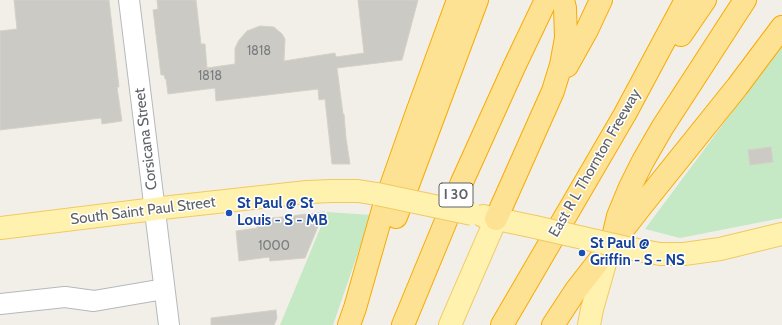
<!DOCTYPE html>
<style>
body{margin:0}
canvas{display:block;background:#f1efe8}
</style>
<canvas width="782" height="325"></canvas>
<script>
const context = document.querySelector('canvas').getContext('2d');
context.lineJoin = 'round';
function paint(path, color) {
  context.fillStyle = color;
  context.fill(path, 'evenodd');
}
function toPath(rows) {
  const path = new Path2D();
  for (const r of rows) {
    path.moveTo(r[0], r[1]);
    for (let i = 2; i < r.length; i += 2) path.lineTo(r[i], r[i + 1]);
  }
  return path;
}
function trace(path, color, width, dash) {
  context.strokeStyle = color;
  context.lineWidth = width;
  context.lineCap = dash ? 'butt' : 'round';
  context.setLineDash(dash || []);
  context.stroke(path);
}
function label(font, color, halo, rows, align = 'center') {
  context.font = font + ' Cabin,sans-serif';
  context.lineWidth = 3;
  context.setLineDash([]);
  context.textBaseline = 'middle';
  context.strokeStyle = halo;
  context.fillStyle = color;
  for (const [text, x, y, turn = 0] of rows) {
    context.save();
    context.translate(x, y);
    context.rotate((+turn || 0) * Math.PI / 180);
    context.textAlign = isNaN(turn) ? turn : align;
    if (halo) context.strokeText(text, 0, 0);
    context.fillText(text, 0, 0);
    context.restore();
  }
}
const green = toPath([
 [782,45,782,218,680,238,645,229],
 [327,212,371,215,333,325,280,325]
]);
const building = toPath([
 [14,0,109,0,119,87,117,87,122,121,102,124,101,118,0,130,0,31,17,29,14,0],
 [157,0,196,0,201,44,205,44,207,68,235,64,235,48,239,40,247,31,260,26,274,27,282,34,285,39,284,61,335,53,336,57,364,53,358,0,418,0,402,60,337,68,343,114,344,114,346,138,350,164,332,164,325,99,319,100,318,89,216,101,215,88,168,94,166,79,165,79,164,75,161,75,153,10,158,9,157,0],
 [771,147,773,162,750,165,748,150,771,147],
 [324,212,305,258,270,261,269,257,239,261,236,231,257,228,256,220,324,212],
 [276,310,277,318,274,325,211,325,211,318,276,310]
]);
const minor = toPath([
 [129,0,169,325],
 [0,304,65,297,94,301,164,289]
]);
const major = toPath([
 [483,216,535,227],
 [0,228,171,207,307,192,332,191,358,191,377,194],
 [627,248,660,254,684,254,720,249,782,234],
 [450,325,496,219],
 [589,325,592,309,606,260]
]);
const highway = toPath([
 [681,35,705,0],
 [567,66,587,30,601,0],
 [396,217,477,0],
 [496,219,553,91,561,65,566,38,565,8,563,0],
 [614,233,618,216,630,187,643,161,662,128,745,0],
 [349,325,355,308,384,206,415,118,458,0],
 [403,325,462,182,514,67,546,0],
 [502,325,625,114,686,0],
 [553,325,576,290,643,204,737,87,782,27]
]);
const majorBridge = toPath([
 [377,194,472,214],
 [535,227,627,248]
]);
const markers = [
 [229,213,4,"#1a4fb4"],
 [582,253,4,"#1a4fb4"]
];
const numberNames = [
 ["1818",259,51],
 ["1818",210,76],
 ["1000",274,246]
];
const shields = [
 [456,195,34]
];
const shieldNames = [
 ["I 30",456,195]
];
const streetNames = [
 ["Corsicana Street",146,139,-97],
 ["East R L Thornton Freeway",595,163,-60],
 ["South Saint Paul Street",143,211,-7]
];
const transitNames = [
 ["St Paul @ St",237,204],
 ["Louis - S - MB",237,221],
 ["St Paul @",590,244],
 ["Griffin - S - NS",590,261]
];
paint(green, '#c5e8c5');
paint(building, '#cccac5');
trace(building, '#d6d1c6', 1);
trace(minor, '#b5b8bc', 22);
trace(major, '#f2c960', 24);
trace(highway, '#f9ab00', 24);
trace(minor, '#fff', 20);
trace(major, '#fff2af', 22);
trace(highway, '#fde293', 22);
trace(majorBridge, '#f2c960', 24, []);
trace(majorBridge, '#fff2af', 22);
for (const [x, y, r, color] of markers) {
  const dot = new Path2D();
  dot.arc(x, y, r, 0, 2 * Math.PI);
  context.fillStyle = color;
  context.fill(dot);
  trace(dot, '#fff', 1.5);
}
label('13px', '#7a7d7f', null, numberNames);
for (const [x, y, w] of shields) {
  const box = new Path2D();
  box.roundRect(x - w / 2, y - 12, w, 24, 3);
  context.fillStyle = '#fff';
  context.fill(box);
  trace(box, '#5f6368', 1);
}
label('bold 14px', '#5f6368', null, shieldNames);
label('15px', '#5f6368', '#fff', streetNames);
label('bold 15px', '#164399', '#fff', transitNames, 'left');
</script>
